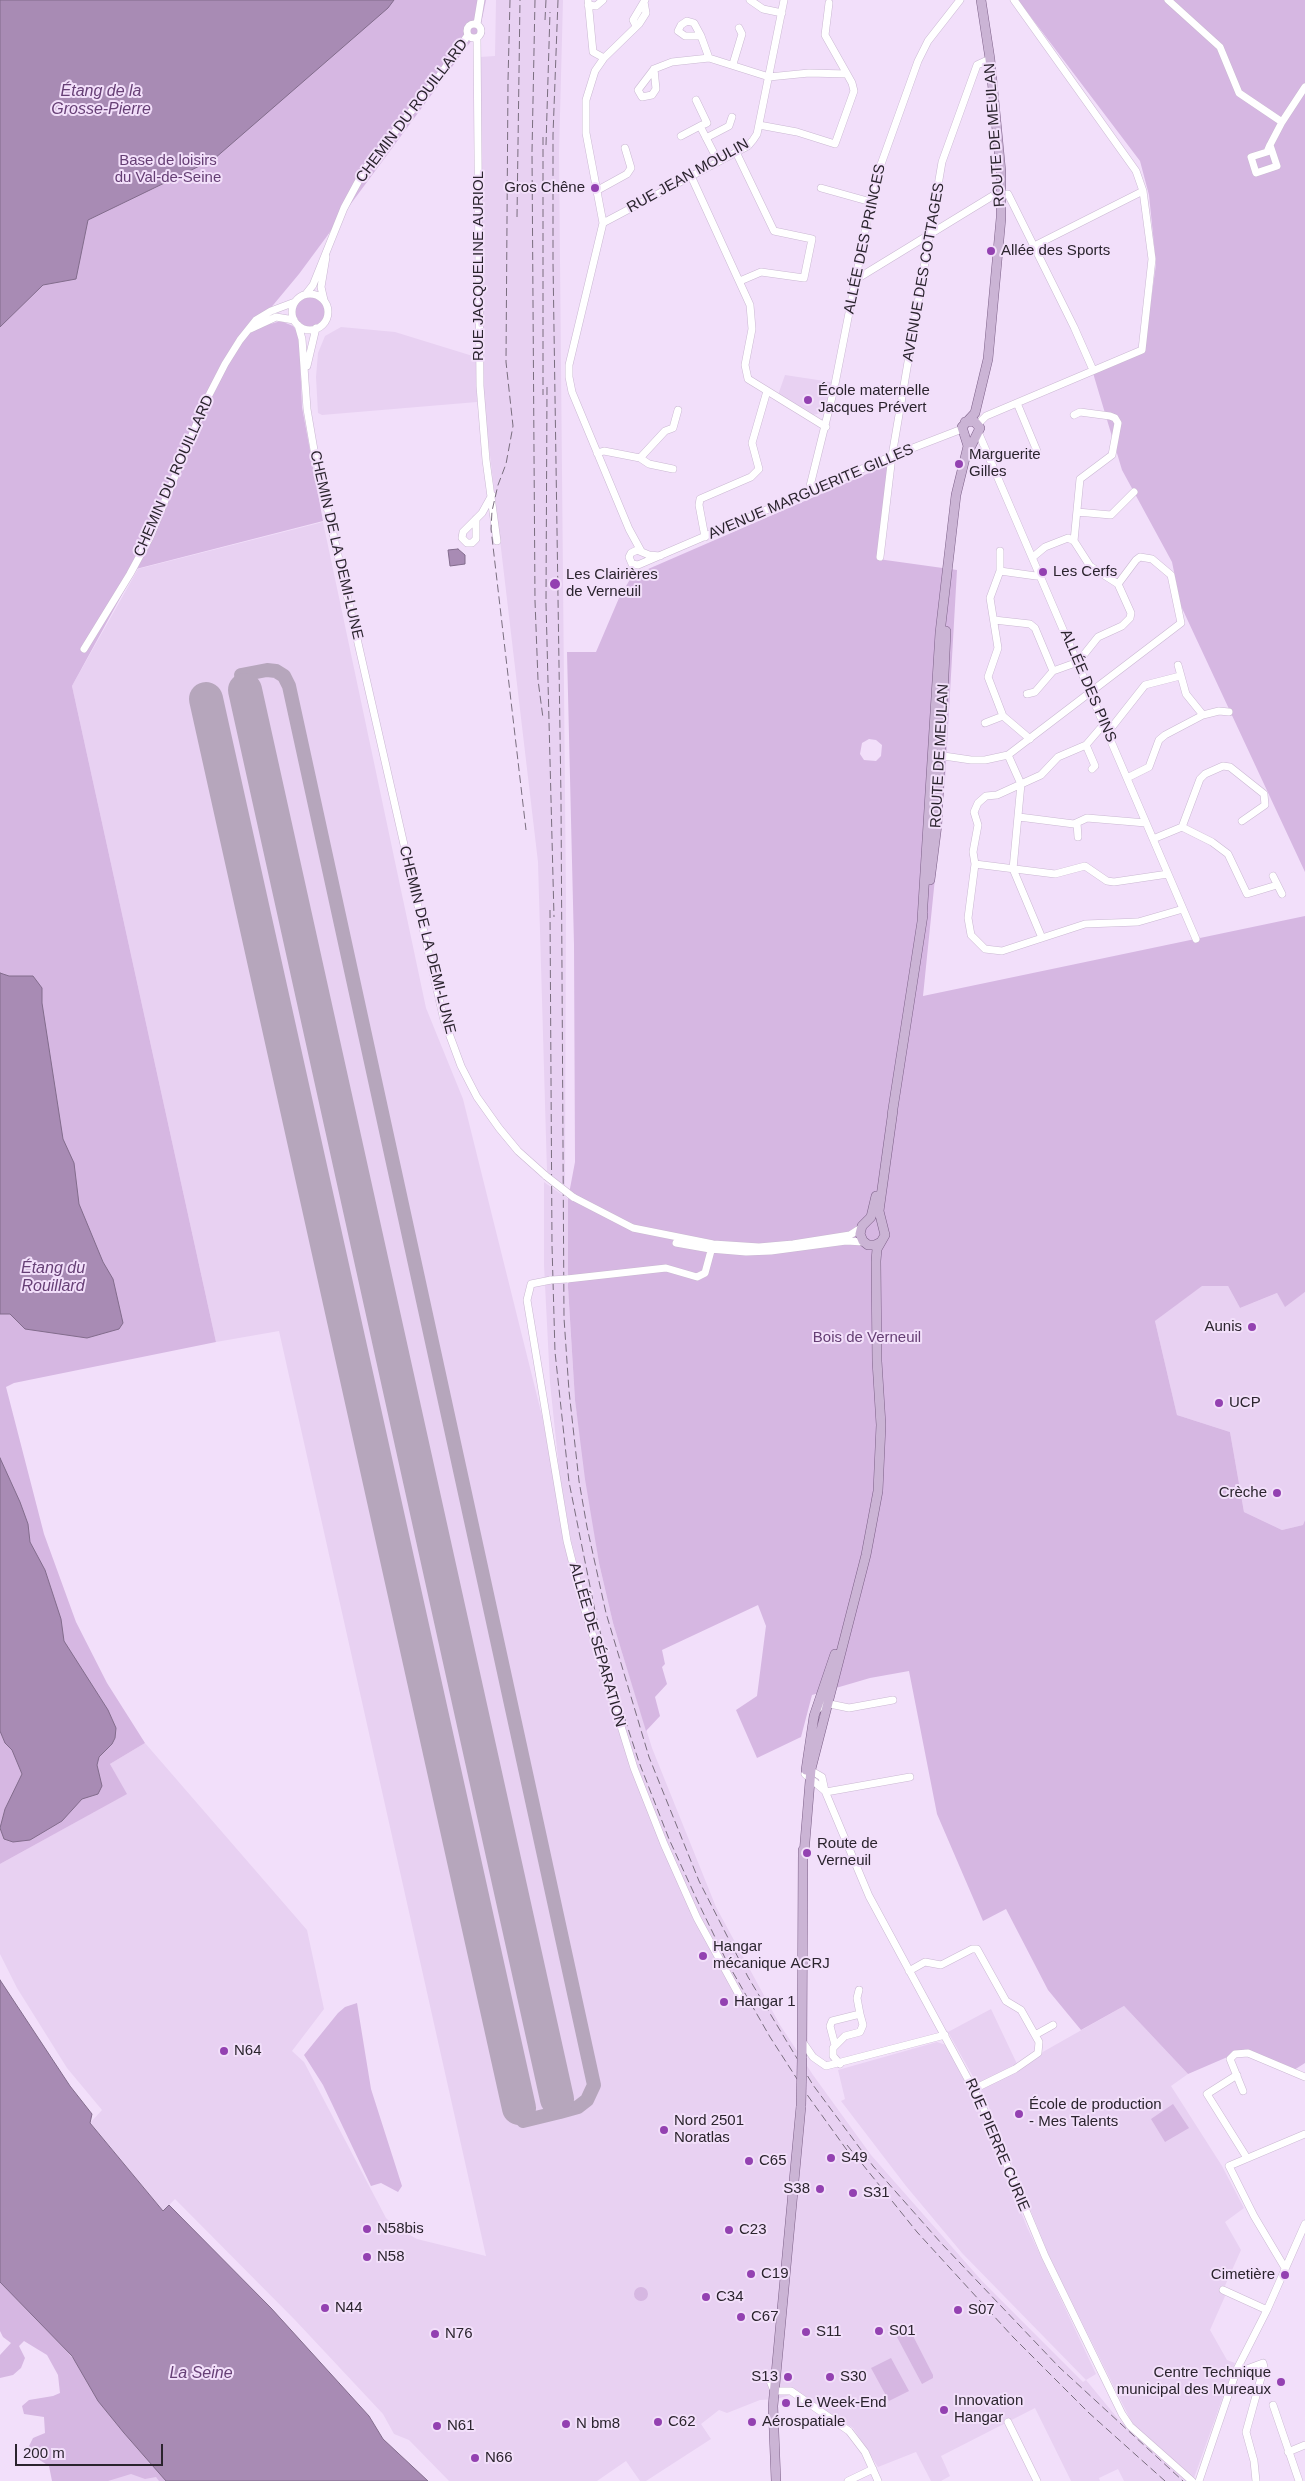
<!DOCTYPE html>
<meta charset="utf-8">
<style>
body{margin:0}
#map{position:relative;width:1305px;height:2481px;overflow:hidden;background:#f2dffa;font-family:Helvetica,sans-serif}
canvas{display:block}
.scale{position:absolute;left:15px;top:2444px;width:148px;height:22px;box-sizing:border-box;border:2px solid #2b242e;border-top:0;padding-left:6px;font-size:15px;line-height:18px;white-space:nowrap;color:#2b242e;-webkit-text-stroke:4px #f2dffa;paint-order:stroke}
</style>
<div id="map">
<canvas width="1305" height="2481"></canvas>
<div class="scale">200 m</div>
</div>
<script>
const context = document.querySelector('canvas').getContext('2d');
context.lineJoin = 'round';
function paint(path, color) {
  context.fillStyle = color;
  context.fill(path, 'evenodd');
}
function toPath(rows) {
  const path = new Path2D();
  for (const r of rows) {
    if (r.length === 3) {
      path.moveTo(r[0] + r[2], r[1]);
      path.arc(r[0], r[1], r[2], 0, 2 * Math.PI);
      continue;
    }
    path.moveTo(r[0], r[1]);
    for (let i = 2; i < r.length; i += 2) path.lineTo(r[i], r[i + 1]);
  }
  return path;
}
function trace(path, color, width, dash) {
  context.strokeStyle = color;
  context.lineWidth = width;
  context.lineCap = dash ? 'butt' : 'round';
  context.setLineDash(dash || []);
  context.stroke(path);
}
function label(font, color, halo, rows, align = 'center') {
  context.font = font + ' Helvetica,sans-serif';
  context.lineWidth = 4;
  context.setLineDash([]);
  context.textBaseline = 'middle';
  context.strokeStyle = halo;
  context.fillStyle = color;
  for (const [text, x, y, turn = 0] of rows) {
    context.save();
    context.translate(x, y);
    context.rotate((+turn || 0) * Math.PI / 180);
    context.textAlign = isNaN(turn) ? turn : align;
    if (halo) context.strokeText(text, 0, 0);
    context.fillText(text, 0, 0);
    context.restore();
  }
}
const built = toPath([
 [496,0,563,0,559,153,566,899,565,1186,547,1172,538,862,483,396,480,57,495,56],
 [341,327,395,332,476,357,477,402,322,415,318,413,316,377,318,353,325,336],
 [785,375,831,382,828,406,824,412,813,415,778,395],
 [323,522,426,1008,463,1099,542,1416,573,1583,621,1736,691,1910,739,1990,700,1916,667,1843,636,1766,597,1644,571,1540,560,1478,550,1383,544,1265,544,1182,568,1199,568,1287,575,1400,599,1563,613,1623,652,1748,716,1907,780,2025,813,2075,871,2155,982,2281,1083,2382,1086,2380,962,2253,906,2186,841,2101,845,2099,838,2070,937,2042,946,2045,983,2116,1027,2227,1096,2374,1086,2380,1119,2420,1187,2481,1124,2481,1118,2469,1099,2478,1100,2481,1071,2481,1035,2408,941,2456,950,2476,941,2481,931,2481,916,2452,878,2467,853,2428,794,2394,776,2399,760,2400,727,2413,719,2410,701,2424,711,2439,646,2481,640,2481,626,2461,597,2481,449,2481,409,2440,394,2434,383,2414,295,2320,175,2199,163,2211,90,2123,102,2110,67,2068,17,1988,0,1954,0,1864,126,1794,110,1764,145,1743,307,1930,324,2009,292,2051,304,2062,386,2218,394,2226,417,2239,486,2256,279,1331,216,1342,72,686,138,569],
 [1201,1286,1228,1286,1240,1308,1277,1293,1285,1306,1305,1292,1305,1520,1303,1525,1282,1530,1244,1512,1230,1432,1177,1415,1155,1321],
 [1124,2006,1188,2074,1171,2086,1222,2166,1244,2208,1225,2222,1241,2250,1224,2288,1226,2294,1210,2330,1227,2360,1235,2363,1194,2478,1132,2423,1050,2258,986,2100,948,2032,991,2009,1018,2066],
 [141,2453,165,2481,104,2481]
]);
const green = toPath([
 [0,0,486,0,480,29,299,274,264,316,263,326,281,321,293,326,299,334,302,407,323,521,136,569,72,686,216,1342,14,1383,6,1387,44,1534,76,1622,107,1683,145,1743,110,1764,127,1794,0,1864],
 [1018,0,1305,0,1305,872,1181,606,1172,562,1122,470,1093,373,1144,352,1156,264,1149,195,1140,161],
 [310,312,15],
 [890,464,878,559,957,570,945,780,923,996,1305,916,1305,1292,1285,1307,1277,1293,1240,1308,1228,1286,1202,1286,1155,1321,1177,1415,1230,1432,1244,1512,1282,1530,1303,1525,1305,1520,1305,2063,1294,2070,1246,2049,1188,2074,1124,2006,1081,2030,1048,1990,1006,1909,983,1921,937,1814,909,1671,870,1678,812,1695,801,1737,757,1758,736,1710,757,1696,766,1626,758,1605,662,1650,665,1664,662,1667,667,1684,655,1697,660,1716,646,1731,613,1623,599,1563,585,1479,575,1400,568,1287,568,1199,575,1162,574,945,567,652,596,652,619,598,632,576],
 [869,739,876,740,882,745,881,756,876,761,864,760,860,754,862,743],
 [357,2003,371,2089,402,2186,398,2192,381,2183,371,2186,323,2085,304,2055,338,2013,345,2007],
 [1173,2104,1189,2128,1165,2142,1151,2119],
 [0,2278,43,2323,177,2481,159,2481,156,2477,145,2479,131,2474,108,2481,52,2481,49,2466,30,2454,28,2448,33,2438,45,2433,44,2417,24,2414,22,2406,29,2400,53,2396,60,2393,58,2375,47,2355,24,2341,19,2346,25,2358,21,2368,13,2375,0,2378,0,2355,11,2343,3,2337,0,2331],
 [641,2294,7],
 [907,2332,912,2334,933,2375,933,2378,922,2384,897,2337],
 [891,2358,909,2391,889,2401,871,2368]
]);
const water = toPath([
 [0,0,394,0,388,8,214,159,88,220,76,279,43,285,0,327,0,0],
 [458,549,465,555,465,564,450,566,448,550,458,549],
 [0,973,9,976,33,976,42,988,42,1003,63,1139,74,1163,79,1204,103,1262,113,1279,123,1323,119,1329,87,1338,25,1329,10,1314,0,1314,0,973],
 [0,1458,20,1502,28,1524,30,1542,45,1570,61,1619,64,1641,108,1710,116,1728,115,1738,112,1744,99,1757,97,1765,102,1786,98,1794,82,1799,62,1821,30,1840,13,1842,4,1839,0,1828,5,1809,22,1774,12,1750,5,1743,0,1731,0,1458],
 [0,1980,70,2086,92,2114,90,2123,163,2211,169,2205,271,2308,369,2416,383,2439,428,2481,166,2481,124,2433,98,2401,72,2356,0,2282,0,1980]
]);
const taxiway = toPath([
 [245,690,241,675,267,670,276,671,284,676,289,686,594,2085,587,2100,578,2107,560,2112,557,2099],
 [519,2108,523,2121,560,2112]
]);
const runway = toPath([
 [245,690,557,2099],
 [206,699,519,2108]
]);
const minor = toPath([
 [588,0,593,52,604,58],
 [750,0,763,9,782,13],
 [1168,0,1220,47,1239,93,1282,122],
 [829,3,825,35,847,74],
 [588,5,596,6,603,0],
 [474,31,7],
 [477,24,481,0],
 [636,26,633,20,645,0],
 [701,36,685,36,678,31,681,25,687,21,694,23,701,36,709,58],
 [477,38,480,386,486,460,497,541],
 [733,64,742,34,739,28],
 [654,69,656,89,652,95,642,97,638,90,654,69,672,62,709,58,769,77,809,73,847,74,852,83,854,91,835,144,797,132,759,125],
 [696,100,707,123,700,126],
 [681,136,700,126,718,161],
 [706,138,729,126,732,117],
 [1270,145,1277,166,1256,173,1251,157,1267,152,1270,145,1282,122,1305,87],
 [736,152,774,231,812,239,804,278,761,272,740,281],
 [691,176,750,305,752,329,745,365,748,379,826,427],
 [821,188,871,202],
 [598,190,627,174,631,168,625,148],
 [603,223,748,146,753,140,757,134,784,0],
 [1034,246,1143,191],
 [855,280,994,195,1008,194,1074,327,1093,370],
 [306,294,313,285,344,208,365,169,438,78,468,35],
 [310,312,18],
 [324,300,321,287,326,257],
 [298,325,302,339,307,409,314,450,444,1020,461,1066,477,1097,499,1128,518,1151,546,1176],
 [250,329,276,317,294,320],
 [307,366,316,328],
 [1017,403,1037,451],
 [978,424,986,416,1142,350,1152,259,1143,191,1136,171,1014,0],
 [979,434,1196,939],
 [597,453,604,451,640,458,665,431,673,428,678,410],
 [640,458,649,464,673,469],
 [810,493,810,486,834,389,875,181,918,61,928,41,960,0],
 [1077,512,1111,515,1134,492],
 [476,519,476,539,472,543,467,543,462,538,463,532,482,513,492,495],
 [705,537,699,505,700,499,751,477,759,469,752,443,767,391],
 [1074,541,1080,479,1112,455,1118,423,1115,418,1110,416,1080,412,1074,415],
 [641,551,629,529,572,392,569,377,569,365,603,223,586,133,586,100,595,71,604,58,639,24,646,13,644,2],
 [1000,551,1000,571,990,598,998,648,988,677,1003,716,1030,739],
 [660,556,649,555,637,550,631,553,629,557,632,564,638,565,892,456,962,429],
 [880,557,892,456,942,162,977,65,990,59],
 [1000,571,1036,576,1040,574],
 [994,620,1030,624,1035,628,1053,671,1078,662,1098,637,1122,626,1130,618,1131,613,1118,584,1090,566,1074,541,1068,538,1045,547,1033,557],
 [84,649,130,574,150,537,206,401,225,364,240,340,256,320,271,311,295,302],
 [1178,665,1186,694,1203,715],
 [1027,694,1035,692,1053,671],
 [985,723,1003,716],
 [1104,724,1086,745,1058,757,1041,775,997,795,986,796,978,803,974,812,978,825,973,852,975,864,968,918,971,935,985,949,1002,951,1085,924,1138,922,1183,909],
 [1108,732,1145,685,1180,676],
 [1086,745,1095,766,1092,769],
 [937,755,971,760,985,760,1008,755,1181,623,1171,575,1152,559,1140,557,1136,560,1118,584],
 [1008,755,1021,784,1013,869,1042,938],
 [1127,778,1149,767,1159,740,1165,735,1203,715,1219,711,1229,712],
 [1019,817,1074,824,1087,818,1146,823],
 [1077,823,1078,837],
 [1182,827,1200,779,1205,774,1223,766,1230,767,1264,794,1265,805,1242,821],
 [1153,839,1182,827,1212,842,1228,854,1247,894,1277,885],
 [975,864,1055,874,1085,866,1107,881,1114,882,1168,874],
 [1273,876,1282,894],
 [573,1197,633,1228,713,1244,759,1247,793,1244,850,1235,861,1228],
 [676,1243,710,1249,746,1252,771,1251,846,1241,864,1242],
 [567,1279,666,1268,697,1277,705,1273,712,1247],
 [551,1280,531,1284,527,1300,567,1541,583,1604,634,1768,664,1844,697,1918,744,2004],
 [816,1711,825,1703,849,1708,893,1700],
 [808,1769,822,1777,825,1791,869,1896,982,2105,1045,2256,1122,2414,1130,2426,1192,2481],
 [805,1774,825,1791],
 [826,1792,910,1777],
 [909,1971,925,1962,941,1965,972,1949,977,1949,1006,2001,1021,2010,1039,2042,1038,2053,1015,2069,974,2089],
 [859,1990,857,1998,860,2014],
 [1035,2035,1053,2025],
 [802,2041,813,2057,826,2066,945,2035],
 [835,2045,830,2026,832,2021,860,2014,863,2025,860,2032,845,2036,833,2048,833,2056,840,2064],
 [1237,2075,1207,2094,1247,2158],
 [1243,2091,1230,2059,1235,2054,1248,2053,1305,2077],
 [1285,2268,1254,2216,1229,2166,1305,2134],
 [1223,2290,1267,2310],
 [1236,2373,1263,2363,1264,2367,1246,2432,1254,2461,1256,2481],
 [770,2381,774,2391,791,2391,849,2431,865,2452,878,2481],
 [1273,2405,1299,2481],
 [1008,2422,1037,2481],
 [1288,2452,1305,2445],
 [848,2481,873,2469],
 [1199,2481,1237,2369,1267,2310,1305,2224]
]);
const major = toPath([
 [965,422,974,421,980,428,969,450],
 [930,880,937,825,946,631],
 [922,920,940,633,956,495,968,446,962,427,975,413,988,359,1001,218,1001,172,990,59,981,0],
 [892,1115,923,915],
 [876,1196,871,1217,862,1226,860,1234,863,1241,868,1245,875,1245,881,1242],
 [806,1770,814,1716,835,1654],
 [804,1854,811,1769,866,1555,878,1491,881,1425,877,1361,876,1261,877,1249,885,1235,879,1211,893,1110],
 [802,2058,803,1850],
 [776,2481,773,2406,801,2106]
]);
const rail = toPath([
 [510,0,508,81,506,362,513,426,506,464,498,485,492,511,491,529,526,830],
 [535,0,532,152,535,601,538,680,543,718],
 [558,0,553,135,553,262,561,799,564,1318,569,1391,579,1481,587,1527,606,1613,649,1757,699,1881,748,1977,813,2085,873,2166,941,2243,1059,2367,1183,2481],
 [545,20,546,0],
 [543,137,543,395],
 [546,145,550,12],
 [517,217,520,0],
 [547,387,546,603,554,917],
 [550,910,552,1245,555,1352,569,1482,596,1616,616,1692,639,1762,669,1839,698,1902,727,1962,770,2037,808,2096,849,2153],
 [847,2145,917,2232,1013,2337,1089,2413,1165,2481]
]);
const minorBridge = toPath([
 [546,1176,573,1197],
 [551,1280,567,1279]
]);
const majorBridge = toPath([
 [801,2106,802,2058]
]);
const markers = [
 [595,188,5,"#9341b1"],
 [991,251,5,"#9341b1"],
 [808,400,5,"#9341b1"],
 [959,464,5,"#9341b1"],
 [1043,572,5,"#9341b1"],
 [555,584,6,"#9341b1"],
 [1252,1327,5,"#9341b1"],
 [1219,1403,5,"#9341b1"],
 [1277,1493,5,"#9341b1"],
 [807,1853,5,"#9341b1"],
 [703,1956,5,"#9341b1"],
 [724,2002,5,"#9341b1"],
 [224,2051,5,"#9341b1"],
 [1019,2114,5,"#9341b1"],
 [664,2130,5,"#9341b1"],
 [831,2158,5,"#9341b1"],
 [749,2161,5,"#9341b1"],
 [820,2189,5,"#9341b1"],
 [853,2193,5,"#9341b1"],
 [367,2229,5,"#9341b1"],
 [729,2230,5,"#9341b1"],
 [367,2257,5,"#9341b1"],
 [751,2274,5,"#9341b1"],
 [1285,2275,5,"#9341b1"],
 [706,2297,5,"#9341b1"],
 [325,2308,5,"#9341b1"],
 [958,2310,5,"#9341b1"],
 [741,2317,5,"#9341b1"],
 [879,2331,5,"#9341b1"],
 [806,2332,5,"#9341b1"],
 [435,2334,5,"#9341b1"],
 [788,2377,5,"#9341b1"],
 [830,2377,5,"#9341b1"],
 [1281,2382,5,"#9341b1"],
 [786,2403,5,"#9341b1"],
 [944,2410,5,"#9341b1"],
 [658,2422,5,"#9341b1"],
 [752,2422,5,"#9341b1"],
 [566,2424,5,"#9341b1"],
 [437,2426,5,"#9341b1"],
 [475,2458,5,"#9341b1"]
];
const streetNames = [
 ["CHEMIN DU ROUILLARD",412,111,-53],
 ["ROUTE DE MEULAN",995,135,-94],
 ["RUE JEAN MOULIN",688,176,-29],
 ["ALLÉE DES PRINCES",865,239,-78],
 ["RUE JACQUELINE AURIOL",479,266,-90],
 ["AVENUE DES COTTAGES",924,272,-80],
 ["CHEMIN DU ROUILLARD",174,476,-66],
 ["AVENUE MARGUERITE GILLES",811,492,-23],
 ["CHEMIN DE LA DEMI-LUNE",336,545,77],
 ["ALLÉE DES PINS",1088,686,67],
 ["ROUTE DE MEULAN",940,756,-87],
 ["CHEMIN DE LA DEMI-LUNE",427,940,76],
 ["ALLÉE DE SÉPARATION",597,1645,74],
 ["RUE PIERRE CURIE",997,2145,67]
];
const parkNames = [
 ["Base de loisirs",168,161],
 ["du Val-de-Seine",168,178],
 ["Bois de Verneuil",867,1338]
];
const poiNames = [
 ["Gros Chêne",585,188,"right"],
 ["Allée des Sports",1001,251],
 ["École maternelle",818,391],
 ["Jacques Prévert",818,408],
 ["Marguerite",969,455],
 ["Gilles",969,472],
 ["Les Cerfs",1053,572],
 ["Les Clairières",566,575],
 ["de Verneuil",566,592],
 ["Aunis",1242,1327,"right"],
 ["UCP",1229,1403],
 ["Crèche",1267,1493,"right"],
 ["Route de",817,1844],
 ["Verneuil",817,1861],
 ["Hangar",713,1947],
 ["mécanique ACRJ",713,1964],
 ["Hangar 1",734,2002],
 ["N64",234,2051],
 ["École de production",1029,2105],
 ["- Mes Talents",1029,2122],
 ["Nord 2501",674,2121],
 ["Noratlas",674,2138],
 ["S49",841,2158],
 ["C65",759,2161],
 ["S38",810,2189,"right"],
 ["S31",863,2193],
 ["N58bis",377,2229],
 ["C23",739,2230],
 ["N58",377,2257],
 ["C19",761,2274],
 ["Cimetière",1275,2275,"right"],
 ["C34",716,2297],
 ["N44",335,2308],
 ["S07",968,2310],
 ["C67",751,2317],
 ["S01",889,2331],
 ["S11",816,2332],
 ["N76",445,2334],
 ["Centre Technique",1271,2373,"right"],
 ["municipal des Mureaux",1271,2390,"right"],
 ["S13",778,2377,"right"],
 ["S30",840,2377],
 ["Innovation",954,2401],
 ["Hangar",954,2418],
 ["Le Week-End",796,2403],
 ["C62",668,2422],
 ["Aérospatiale",762,2422],
 ["N bm8",576,2424],
 ["N61",447,2426],
 ["N66",485,2458]
];
const waterNames = [
 ["Étang de la",101,92],
 ["Grosse-Pierre",101,110],
 ["Étang du",53,1269],
 ["Rouillard",53,1287],
 ["La Seine",201,2374]
];
paint(built, '#e8d1f2');
paint(green, '#d6b7e2');
paint(water, '#a88bb4');
trace(water, '#826c8c', 1);
trace(taxiway, '#b6a6bc', 14);
trace(runway, '#b6a6bc', 34);
trace(minor, '#cab8d2', 8);
trace(major, '#7d6188', 10);
trace(minor, '#fff', 7);
trace(major, '#cbb4d5', 9);
trace(rail, '#7a6e7f', 1, [8, 4]);
trace(minorBridge, '#cab8d2', 8, []);
trace(majorBridge, '#7d6188', 10, []);
trace(minorBridge, '#fff', 7);
trace(majorBridge, '#cbb4d5', 9);
for (const [x, y, r, color] of markers) {
  const dot = new Path2D();
  dot.arc(x, y, r, 0, 2 * Math.PI);
  context.fillStyle = color;
  context.fill(dot);
  trace(dot, '#f2dffa', 2);
}
label('15px', '#2b242e', '#f2dffa', streetNames);
label('15px', '#653e74', '#f2dffa', parkNames);
label('15px', '#2b242e', '#f2dffa', poiNames, 'left');
label('italic 16px', '#674076', '#f2dffa', waterNames);
</script>
